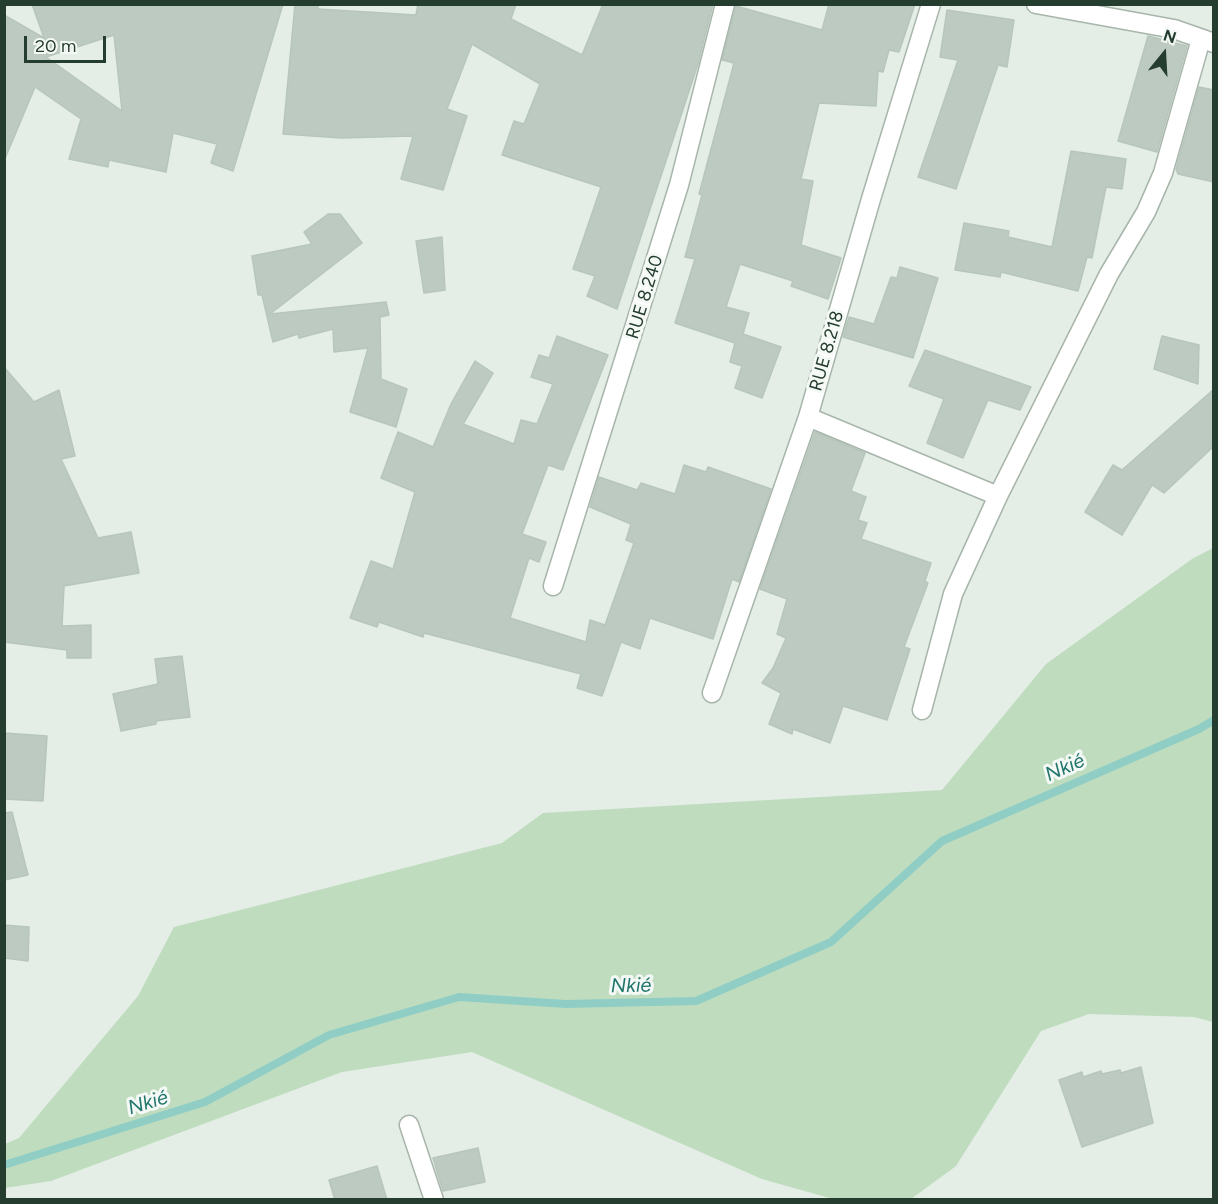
<!DOCTYPE html>
<meta charset="utf-8">
<style>
body{margin:0}
#map{position:relative;width:1218px;height:1204px;overflow:hidden;background:#e4ede6;font-family:Figtree,sans-serif}
canvas{display:block}
.frame{position:absolute;inset:0;border:6px solid #253d2f;pointer-events:none}
.north{position:absolute;left:1134px;top:24px;width:60px;height:60px;-webkit-text-stroke:4px #f5f9f6;paint-order:stroke;rotate:18deg;font-size:16px;font-weight:700;line-height:24px;text-align:center;color:#253d2f}
.north::after{content:'';display:block;margin:auto;width:21px;height:27px;background:#253d2f;clip-path:polygon(50% 0,100% 100%,50% 72%,0 100%)}
.scale{position:absolute;left:24px;top:36px;width:82px;height:27px;box-sizing:border-box;border:3px solid #253d2f;border-top:0;padding-left:8px;font-size:18px;line-height:21px;white-space:nowrap;color:#253d2f;-webkit-text-stroke:4px #f5f9f6;paint-order:stroke}
</style>
<div id="map">
<canvas width="1218" height="1204"></canvas>
<div class="frame"></div>
<div class="north">N</div>
<div class="scale">20 m</div>
</div>
<script>
const context = document.querySelector('canvas').getContext('2d');
context.lineJoin = 'round';
function paint(path, color) {
  context.fillStyle = color;
  context.fill(path, 'evenodd');
}
function toPath(rows) {
  const path = new Path2D();
  for (const r of rows) {
    path.moveTo(r[0], r[1]);
    for (let i = 2; i < r.length; i += 2) path.lineTo(r[i], r[i + 1]);
  }
  return path;
}
function trace(path, color, width, dash) {
  context.strokeStyle = color;
  context.lineWidth = width;
  context.lineCap = dash ? 'butt' : 'round';
  context.setLineDash(dash || []);
  context.stroke(path);
}
function label(font, color, halo, rows, align = 'center') {
  context.font = font + ' Figtree,sans-serif';
  context.lineWidth = 6;
  context.setLineDash([]);
  context.textBaseline = 'middle';
  context.strokeStyle = halo;
  context.fillStyle = color;
  for (const [text, x, y, turn = 0] of rows) {
    context.save();
    context.translate(x, y);
    context.rotate((+turn || 0) * Math.PI / 180);
    context.textAlign = isNaN(turn) ? turn : align;
    if (halo) context.strokeText(text, 0, 0);
    context.fillText(text, 0, 0);
    context.restore();
  }
}
const green = toPath([
 [1213,548,1213,1022,1194,1017,1089,1014,1041,1031,956,1166,911,1199,833,1199,762,1179,472,1052,342,1072,51,1181,5,1188,5,1144,19,1138,138,996,174,927,502,843,543,813,942,790,1046,664,1192,559]
]);
const stream = toPath([
 [4,1165,205,1102,329,1035,459,997,566,1004,696,1001,831,942,942,841,1199,729,1214,720]
]);
const building = toPath([
 [32,4,283,4,233,171,211,163,217,144,173,133,166,172,109,160,108,167,69,159,81,119,35,87,4,161,4,15,44,38,32,4],
 [114,35,122,111,46,57,114,35],
 [295,4,318,4,318,9,416,15,418,4,516,4,511,19,582,55,603,4,713,4,698,64,617,309,587,296,595,276,573,269,601,187,502,155,514,121,524,124,540,84,472,44,447,109,467,116,443,190,401,179,413,136,341,138,283,134,295,4],
 [829,4,915,4,899,52,889,50,883,72,878,71,876,106,819,103,801,179,813,181,801,245,841,258,828,299,791,286,793,281,740,264,726,307,749,313,743,334,781,347,762,398,735,388,742,366,730,362,735,343,675,323,695,259,685,257,702,195,699,194,734,63,722,60,736,6,822,30,829,4],
 [947,10,1014,20,1007,67,998,65,956,189,918,177,958,60,940,57,947,10],
 [1148,36,1187,46,1157,152,1118,141,1148,36],
 [1199,87,1214,90,1214,182,1178,174,1176,169,1199,87],
 [1071,151,1126,159,1122,189,1106,187,1092,258,1087,257,1078,291,1001,272,1000,277,955,270,964,223,1009,231,1008,237,1052,247,1071,151],
 [328,214,340,214,362,243,270,314,386,302,389,315,380,317,381,379,407,389,396,427,350,412,368,348,334,352,333,329,299,338,298,334,273,342,262,295,258,295,252,256,312,244,304,232,328,214],
 [442,237,445,290,424,293,416,241,442,237],
 [900,267,938,278,913,358,843,337,849,317,874,324,891,277,897,278,900,267],
 [557,336,608,355,563,470,548,465,522,534,546,542,539,562,529,558,510,618,586,642,590,620,605,625,634,543,626,540,631,524,590,507,599,477,637,490,641,483,675,494,684,465,706,472,708,467,771,489,739,582,732,579,713,639,650,618,640,649,621,642,602,696,577,688,581,674,424,633,423,637,379,622,377,627,350,618,371,561,393,569,415,492,381,478,398,432,433,447,451,404,475,361,493,373,463,424,514,444,521,420,537,424,553,384,531,377,539,355,549,358,557,336],
 [1162,336,1199,345,1198,384,1154,369,1162,336],
 [925,350,1031,387,1020,410,988,400,963,458,927,443,944,399,909,386,925,350],
 [4,367,34,402,59,390,75,456,61,459,98,538,131,532,139,573,64,586,62,626,91,625,91,658,67,658,67,650,4,642,4,367],
 [1214,389,1214,446,1164,493,1152,485,1122,535,1085,512,1113,465,1122,470,1214,389],
 [815,432,865,453,851,491,866,497,858,520,867,523,861,539,931,563,925,581,928,583,904,647,910,649,887,720,843,706,830,743,793,729,792,734,769,724,781,693,762,683,773,668,786,638,777,634,787,599,760,589,815,432],
 [182,656,190,717,156,721,156,724,121,731,113,694,158,684,155,659,182,656],
 [4,733,47,736,43,801,4,799,4,733],
 [12,812,28,875,4,880,4,813,12,812],
 [4,925,29,927,28,961,4,958,4,925],
 [1141,1067,1153,1123,1082,1147,1059,1080,1082,1072,1083,1077,1101,1071,1102,1074,1120,1070,1121,1073,1141,1067],
 [478,1148,485,1182,443,1191,433,1158,478,1148],
 [377,1166,387,1200,335,1200,329,1180,377,1166]
]);
const minor = toPath([
 [1036,4,1174,29,1214,43],
 [808,417,998,496,953,594,922,710],
 [998,496,1109,274,1146,212,1163,173,1201,39],
 [553,586,679,185,725,4],
 [712,693,808,417,871,199,931,4],
 [409,1125,434,1200]
]);
const streetNames = [
 ["RUE 8.240",645,297,-73],
 ["RUE 8.218",827,351,-74]
];
const waterNames = [
 ["Nkié",1065,768,-24],
 ["Nkié",631,986,-1],
 ["Nkié",148,1103,-17]
];
paint(green, '#bfdcbf');
trace(stream, '#90cec5', 8);
paint(building, '#bdcac1');
trace(building, '#b7c6bb', 1.5);
trace(minor, '#a7b5ab', 21);
trace(minor, '#fff', 18);
label('18px', '#253d2f', '#f5f9f6', streetNames);
label('italic 20px', '#22766c', '#f5f9f6', waterNames);
</script>
